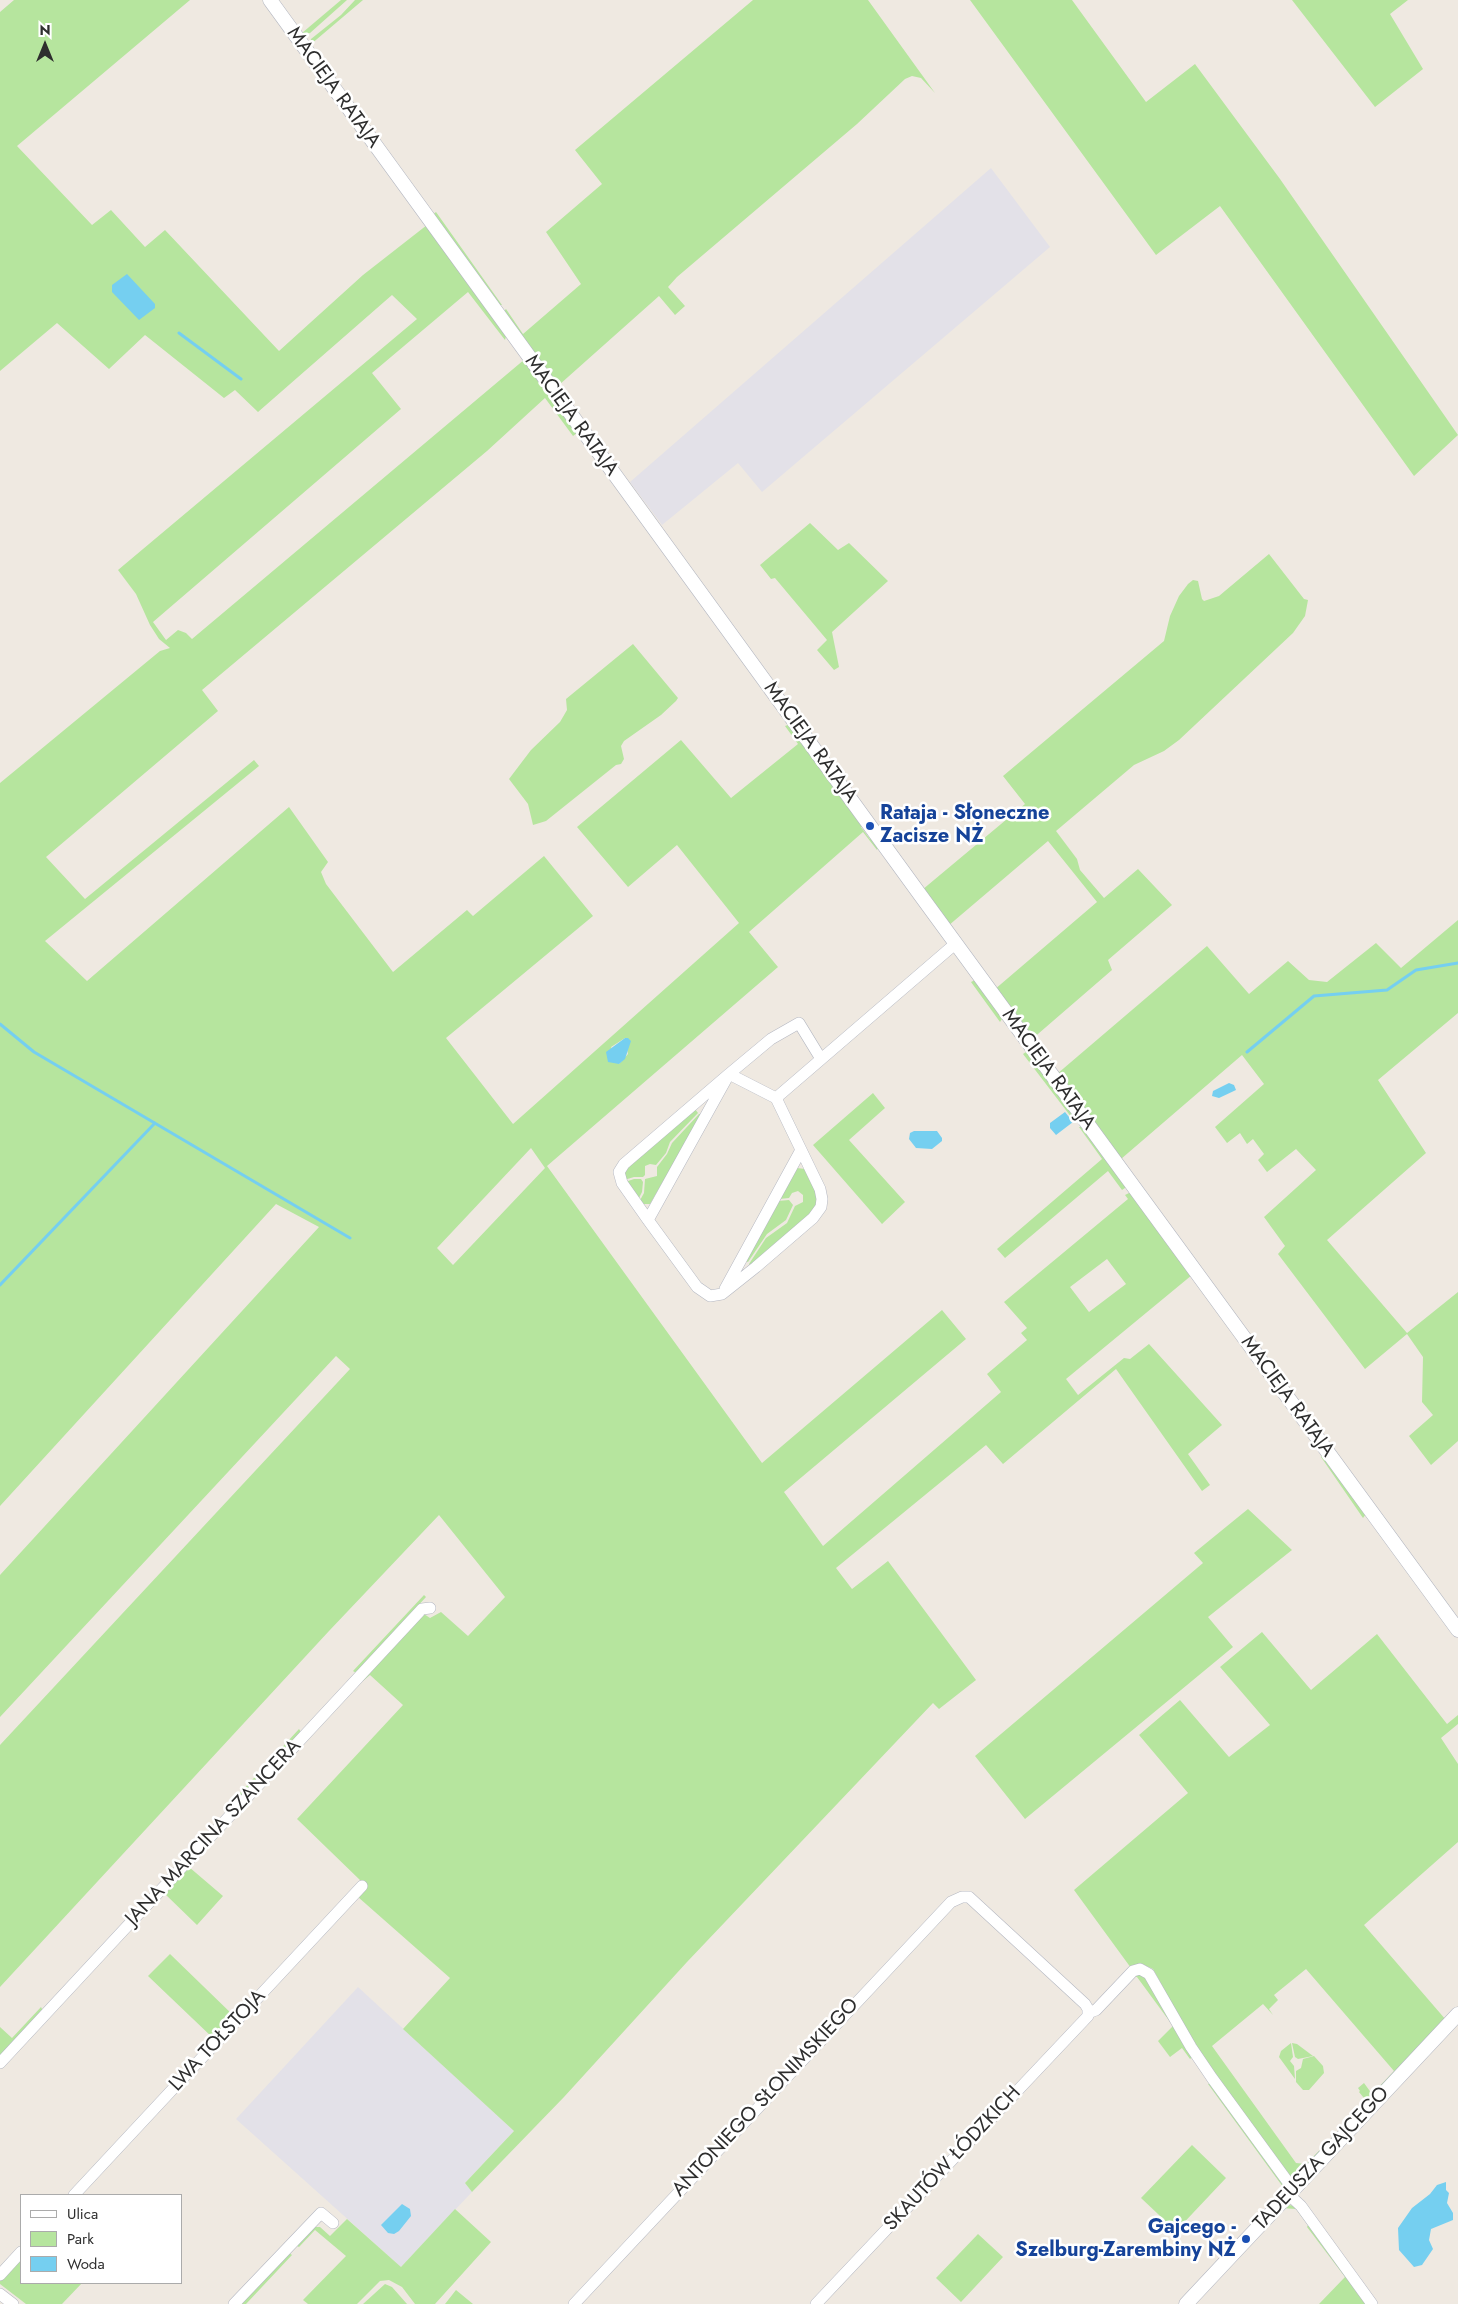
<!DOCTYPE html>
<meta charset="utf-8">
<style>
body{margin:0}
#map{position:relative;width:1458px;height:2304px;overflow:hidden;background:#efe9e1;font-family:Jost,sans-serif}
canvas{display:block}
.legend{position:absolute;left:20px;top:2194px;width:162px;height:90px;box-sizing:border-box;background:#fff;border:1px solid #ababab;margin:0;padding:6px 9px;list-style:none;font-size:15px;color:#2e2e2e}
.legend li{display:flex;align-items:center;gap:10px;height:25px}
.legend b{width:25px;border:1px solid #ababab}
.north{position:absolute;left:20px;top:20px;width:50px;height:50px;-webkit-text-stroke:4px #fff;paint-order:stroke;rotate:0deg;font-size:14px;font-weight:700;line-height:20px;text-align:center;color:#2e2e2e}
.north::after{content:'';display:block;margin:auto;width:18px;height:22px;background:#2e2e2e;clip-path:polygon(50% 0,100% 100%,50% 72%,0 100%)}
</style>
<div id="map">
<canvas width="1458" height="2304"></canvas>
<ul class="legend">
<li><b style="height:6px;background:#fff"></b>Ulica</li>
<li><b style="height:14px;background:#b6e59e"></b>Park</li>
<li><b style="height:14px;background:#75cff0"></b>Woda</li>
</ul>
<div class="north">N</div>
</div>
<script>
const context = document.querySelector('canvas').getContext('2d');
context.lineJoin = 'round';
function paint(path, color) {
  context.fillStyle = color;
  context.fill(path, 'evenodd');
}
function toPath(rows) {
  const path = new Path2D();
  for (const r of rows) {
    path.moveTo(r[0], r[1]);
    for (let i = 2; i < r.length; i += 2) path.lineTo(r[i], r[i + 1]);
  }
  return path;
}
function trace(path, color, width, dash) {
  context.strokeStyle = color;
  context.lineWidth = width;
  context.lineCap = dash ? 'butt' : 'round';
  context.setLineDash(dash || []);
  context.stroke(path);
}
function label(font, color, halo, rows, align = 'center') {
  context.font = font + ' Jost,sans-serif';
  context.lineWidth = 5;
  context.setLineDash([]);
  context.textBaseline = 'middle';
  context.strokeStyle = halo;
  context.fillStyle = color;
  for (const [text, x, y, turn = 0] of rows) {
    context.save();
    context.translate(x, y);
    context.rotate((+turn || 0) * Math.PI / 180);
    context.textAlign = isNaN(turn) ? turn : align;
    if (halo) context.strokeText(text, 0, 0);
    context.fillText(text, 0, 0);
    context.restore();
  }
}
const industrial = toPath([
 [991,168,1050,247,762,492,738,463,662,525,630,482],
 [358,1987,514,2131,465,2183,472,2192,401,2267,236,2119]
]);
const green = toPath([
 [14,0,190,0,17,146,92,225,111,210,145,247,165,230,279,351,363,275,427,225,507,333,505,340,468,292,372,373,401,409,153,622,166,640,178,630,186,633,192,639,525,359,577,433,573,436,545,398,487,451,202,690,218,711,46,857,85,899,254,760,259,766,45,941,87,981,289,807,328,862,321,872,326,884,393,972,467,910,473,916,544,856,593,916,446,1038,513,1124,739,923,677,845,628,887,577,827,681,740,731,798,798,744,785,726,791,724,863,825,861,827,870,839,872,837,879,846,877,850,863,832,749,932,778,967,547,1166,762,1463,942,1310,966,1339,784,1492,823,1546,1001,1392,987,1374,1027,1340,1021,1333,1027,1328,1004,1302,1128,1199,1125,1195,1129,1193,1131,1193,1192,1275,1066,1379,1078,1395,1124,1358,1130,1359,1149,1344,1222,1425,1188,1454,1210,1485,1202,1491,1116,1369,1003,1464,986,1445,836,1568,852,1589,888,1561,976,1680,939,1709,933,1703,687,1962,564,2097,472,2192,465,2183,514,2131,403,2029,450,1978,358,1897,361,1881,297,1819,403,1705,370,1675,363,1681,362,1677,424,1614,430,1618,441,1612,468,1636,505,1597,439,1515,329,1631,0,1987,0,1745,350,1369,336,1356,0,1717,0,1575,319,1227,276,1204,0,1506,0,783,160,651,170,648,159,639,150,625,136,594,118,570,417,319,392,295,258,412,235,390,224,398,145,335,109,369,57,323,0,371,0,12],
 [625,1038,628,1054,619,1064,611,1047],
 [531,1148,545,1168,453,1265,437,1248],
 [1107,1259,1126,1284,1089,1312,1070,1287],
 [341,0,347,0,310,33,306,34,299,33,302,33],
 [355,0,363,0,310,45,311,39,341,15],
 [753,0,868,0,935,93,921,78,912,76,905,79,857,124,677,277,668,287,685,306,675,315,659,296,559,385,570,401,568,402,504,311,506,309,523,334,581,284,546,232,602,184,575,150],
 [970,0,1072,0,1146,102,1195,64,1280,179,1458,435,1414,476,1220,206,1156,255],
 [1292,0,1408,0,1390,14,1423,69,1375,107],
 [436,212,502,305,499,305,431,216],
 [810,523,838,550,849,543,888,581,832,632,839,667,834,670,817,650,827,640,775,578,771,579,760,565],
 [1269,554,1304,599,1308,600,1305,616,1293,633,1179,740,1164,751,1134,765,1056,831,1077,859,1080,870,1104,898,1138,869,1172,905,1108,960,1112,970,1031,1040,994,990,1097,902,1048,841,948,926,922,890,1025,804,1003,776,1164,641,1170,616,1179,596,1188,584,1193,580,1198,581,1202,599,1204,601,1219,596],
 [633,644,678,698,676,701,661,715,624,741,621,746,624,759,621,764,616,765,546,821,533,825,528,804,509,779,531,750,560,722,567,710,566,699],
 [1458,920,1458,1013,1378,1080,1426,1153,1327,1240,1407,1333,1458,1292,1458,1441,1431,1465,1409,1436,1433,1415,1422,1402,1423,1357,1407,1334,1365,1369,1278,1254,1285,1246,1264,1217,1316,1170,1296,1149,1267,1172,1258,1160,1264,1154,1253,1139,1247,1144,1240,1133,1227,1143,1215,1127,1264,1084,1242,1055,1121,1159,1057,1074,1207,946,1249,994,1288,961,1309,980,1327,982,1376,943,1401,968],
 [975,980,1003,1017,1000,1022,971,982],
 [1029,1050,1077,1120,1075,1122,1023,1054],
 [873,1093,885,1108,849,1140,905,1202,882,1224,813,1145],
 [695,1109,698,1113,670,1142,666,1153,656,1165,650,1164,645,1166,645,1175,643,1177,634,1177,624,1180,624,1171],
 [699,1114,702,1114,650,1204,642,1204,639,1202,644,1193,645,1179,657,1176,657,1167,667,1154,672,1143],
 [1079,1127,1085,1127,1128,1186,1122,1190,1108,1171,1005,1258,997,1249,1102,1159],
 [797,1168,805,1169,818,1194,816,1209,750,1267,749,1264,766,1238,787,1223,795,1206,803,1202,803,1195,798,1191,792,1193,789,1198,779,1199],
 [634,1179,641,1179,643,1182,642,1192,638,1200,625,1182],
 [789,1200,793,1205,786,1220,767,1234,748,1262,744,1261,778,1201],
 [1323,1454,1366,1514,1363,1518,1321,1457],
 [1248,1509,1292,1550,1208,1617,1233,1647,1025,1819,975,1756,1203,1563,1194,1553],
 [424,1595,426,1597,356,1673,353,1671],
 [1262,1632,1311,1690,1377,1634,1447,1724,1458,1715,1458,1724,1441,1738,1458,1764,1458,1842,1364,1925,1446,2020,1368,2103,1359,2092,1360,2091,1358,2088,1364,2083,1372,2094,1394,2071,1306,1969,1274,1995,1278,2000,1269,2009,1273,2015,1263,2004,1212,2046,1296,2163,1306,2164,1360,2109,1294,2181,1201,2057,1153,1969,1144,1965,1131,1968,1074,1890,1188,1793,1139,1735,1180,1700,1229,1757,1270,1725,1220,1667],
 [299,1729,301,1732,232,1806,230,1804],
 [189,1867,223,1896,197,1925,165,1894],
 [170,1954,235,2017,214,2039,148,1976],
 [1136,1973,1146,1977,1193,2056,1190,2059,1182,2048,1170,2057,1158,2041,1173,2026,1137,1977,1130,1976],
 [41,2007,43,2011,0,2057,0,2027,12,2038],
 [1291,2043,1293,2057,1290,2061,1294,2066,1295,2079,1279,2057,1281,2051],
 [1292,2043,1297,2044,1313,2056,1298,2059,1295,2057],
 [1314,2056,1323,2066,1324,2073,1309,2090,1303,2090,1296,2082,1296,2071,1301,2068,1303,2059],
 [1211,2083,1285,2186,1285,2190,1271,2207,1268,2205,1283,2187,1208,2084],
 [1192,2145,1226,2178,1176,2231,1141,2198],
 [1289,2205,1295,2206,1367,2304,1319,2304,1345,2277,1307,2227,1308,2225,1296,2209,1281,2208],
 [455,2209,491,2242,435,2304,415,2304,402,2287,389,2280,380,2281,357,2304,308,2304,303,2300,346,2256,315,2230,299,2247,295,2245,313,2227,320,2227,330,2236,347,2219,401,2267],
 [978,2234,1003,2257,961,2302,936,2278],
 [288,2252,292,2255,246,2304,239,2304],
 [21,2256,21,2283,82,2283,62,2304,26,2304,0,2284,0,2280],
 [385,2284,392,2287,407,2304,363,2304],
 [456,2290,473,2304,445,2304]
]);
const water = toPath([
 [127,274,155,304,155,308,139,320,112,292,112,285],
 [625,1038,628,1038,631,1041,625,1059,619,1064,608,1062,606,1052],
 [1229,1083,1234,1085,1236,1090,1219,1098,1212,1096,1213,1091],
 [1065,1112,1073,1122,1056,1135,1050,1128,1050,1123],
 [914,1131,937,1131,942,1138,942,1141,932,1149,916,1148,909,1139,910,1133],
 [1446,2182,1446,2190,1449,2193,1447,2203,1453,2213,1453,2220,1431,2229,1429,2240,1433,2249,1422,2265,1414,2267,1399,2250,1398,2228,1412,2208,1430,2194,1437,2185],
 [402,2204,410,2209,411,2216,399,2231,394,2234,388,2233,381,2225]
]);
const stream = toPath([
 [179,333,241,379],
 [0,1024,34,1052,350,1238],
 [1247,1052,1314,996,1387,990,1416,970,1458,963],
 [0,1285,155,1123]
]);
const minor = toPath([
 [776,1098,729,1074,624,1164,619,1172,622,1183,648,1220,697,1287,710,1296,722,1294,756,1267,813,1218,821,1207,822,1199,820,1189,776,1098,955,944],
 [648,1220,729,1074,771,1039,799,1023,821,1059],
 [725,1289,801,1150],
 [1088,2013,1096,2010,1133,1971,1140,1969,1149,1974,1191,2047,1212,2078,1293,2189],
 [0,2063,422,1609,430,1608],
 [1288,2194,1301,2206,1372,2304],
 [74,2195,362,1886],
 [0,2275,21,2252],
 [0,2294,13,2304],
 [234,2304,321,2213,333,2223],
 [574,2304,951,1902,962,1897,969,1897,1085,2004,1088,2009,1088,2016,816,2304]
]);
const tertiary = toPath([
 [270,0,921,896,1458,1630],
 [1186,2304,1458,2014]
]);
const markers = [
 [870,826,5,"#1a4fb4"],
 [1246,2239,5,"#1a4fb4"]
];
const streetNames = [
 ["MACIEJA RATAJA",333,88,54],
 ["MACIEJA RATAJA",571,416,54],
 ["MACIEJA RATAJA",810,743,54],
 ["MACIEJA RATAJA",1048,1070,54],
 ["MACIEJA RATAJA",1287,1397,54],
 ["JANA MARCINA SZANCERA",214,1833,-47],
 ["LWA TOŁSTOJA",218,2041,-47],
 ["ANTONIEGO SŁONIMSKIEGO",766,2098,-47],
 ["SKAUTÓW ŁÓDZKICH",953,2159,-47],
 ["TADEUSZA GAJCEGO",1322,2159,-47]
];
const transitNames = [
 ["Rataja - Słoneczne",880,814],
 ["Zacisze NŻ",880,837],
 ["Gajcego -",1236,2228,"right"],
 ["Szelburg-Zarembiny NŻ",1236,2251,"right"]
];
paint(industrial, '#e3e1e8');
paint(green, '#b6e59e');
paint(water, '#75cff0');
trace(stream, '#75cff0', 3);
trace(minor, '#b4b7c1', 12);
trace(tertiary, '#b4b7c1', 15);
trace(minor, '#fff', 11);
trace(tertiary, '#fff', 14);
for (const [x, y, r, color] of markers) {
  const dot = new Path2D();
  dot.arc(x, y, r, 0, 2 * Math.PI);
  context.fillStyle = color;
  context.fill(dot);
  trace(dot, '#fff', 2);
}
label('20px', '#2e2e2e', '#fff', streetNames);
label('bold 20px', '#164399', '#fff', transitNames, 'left');
</script>
